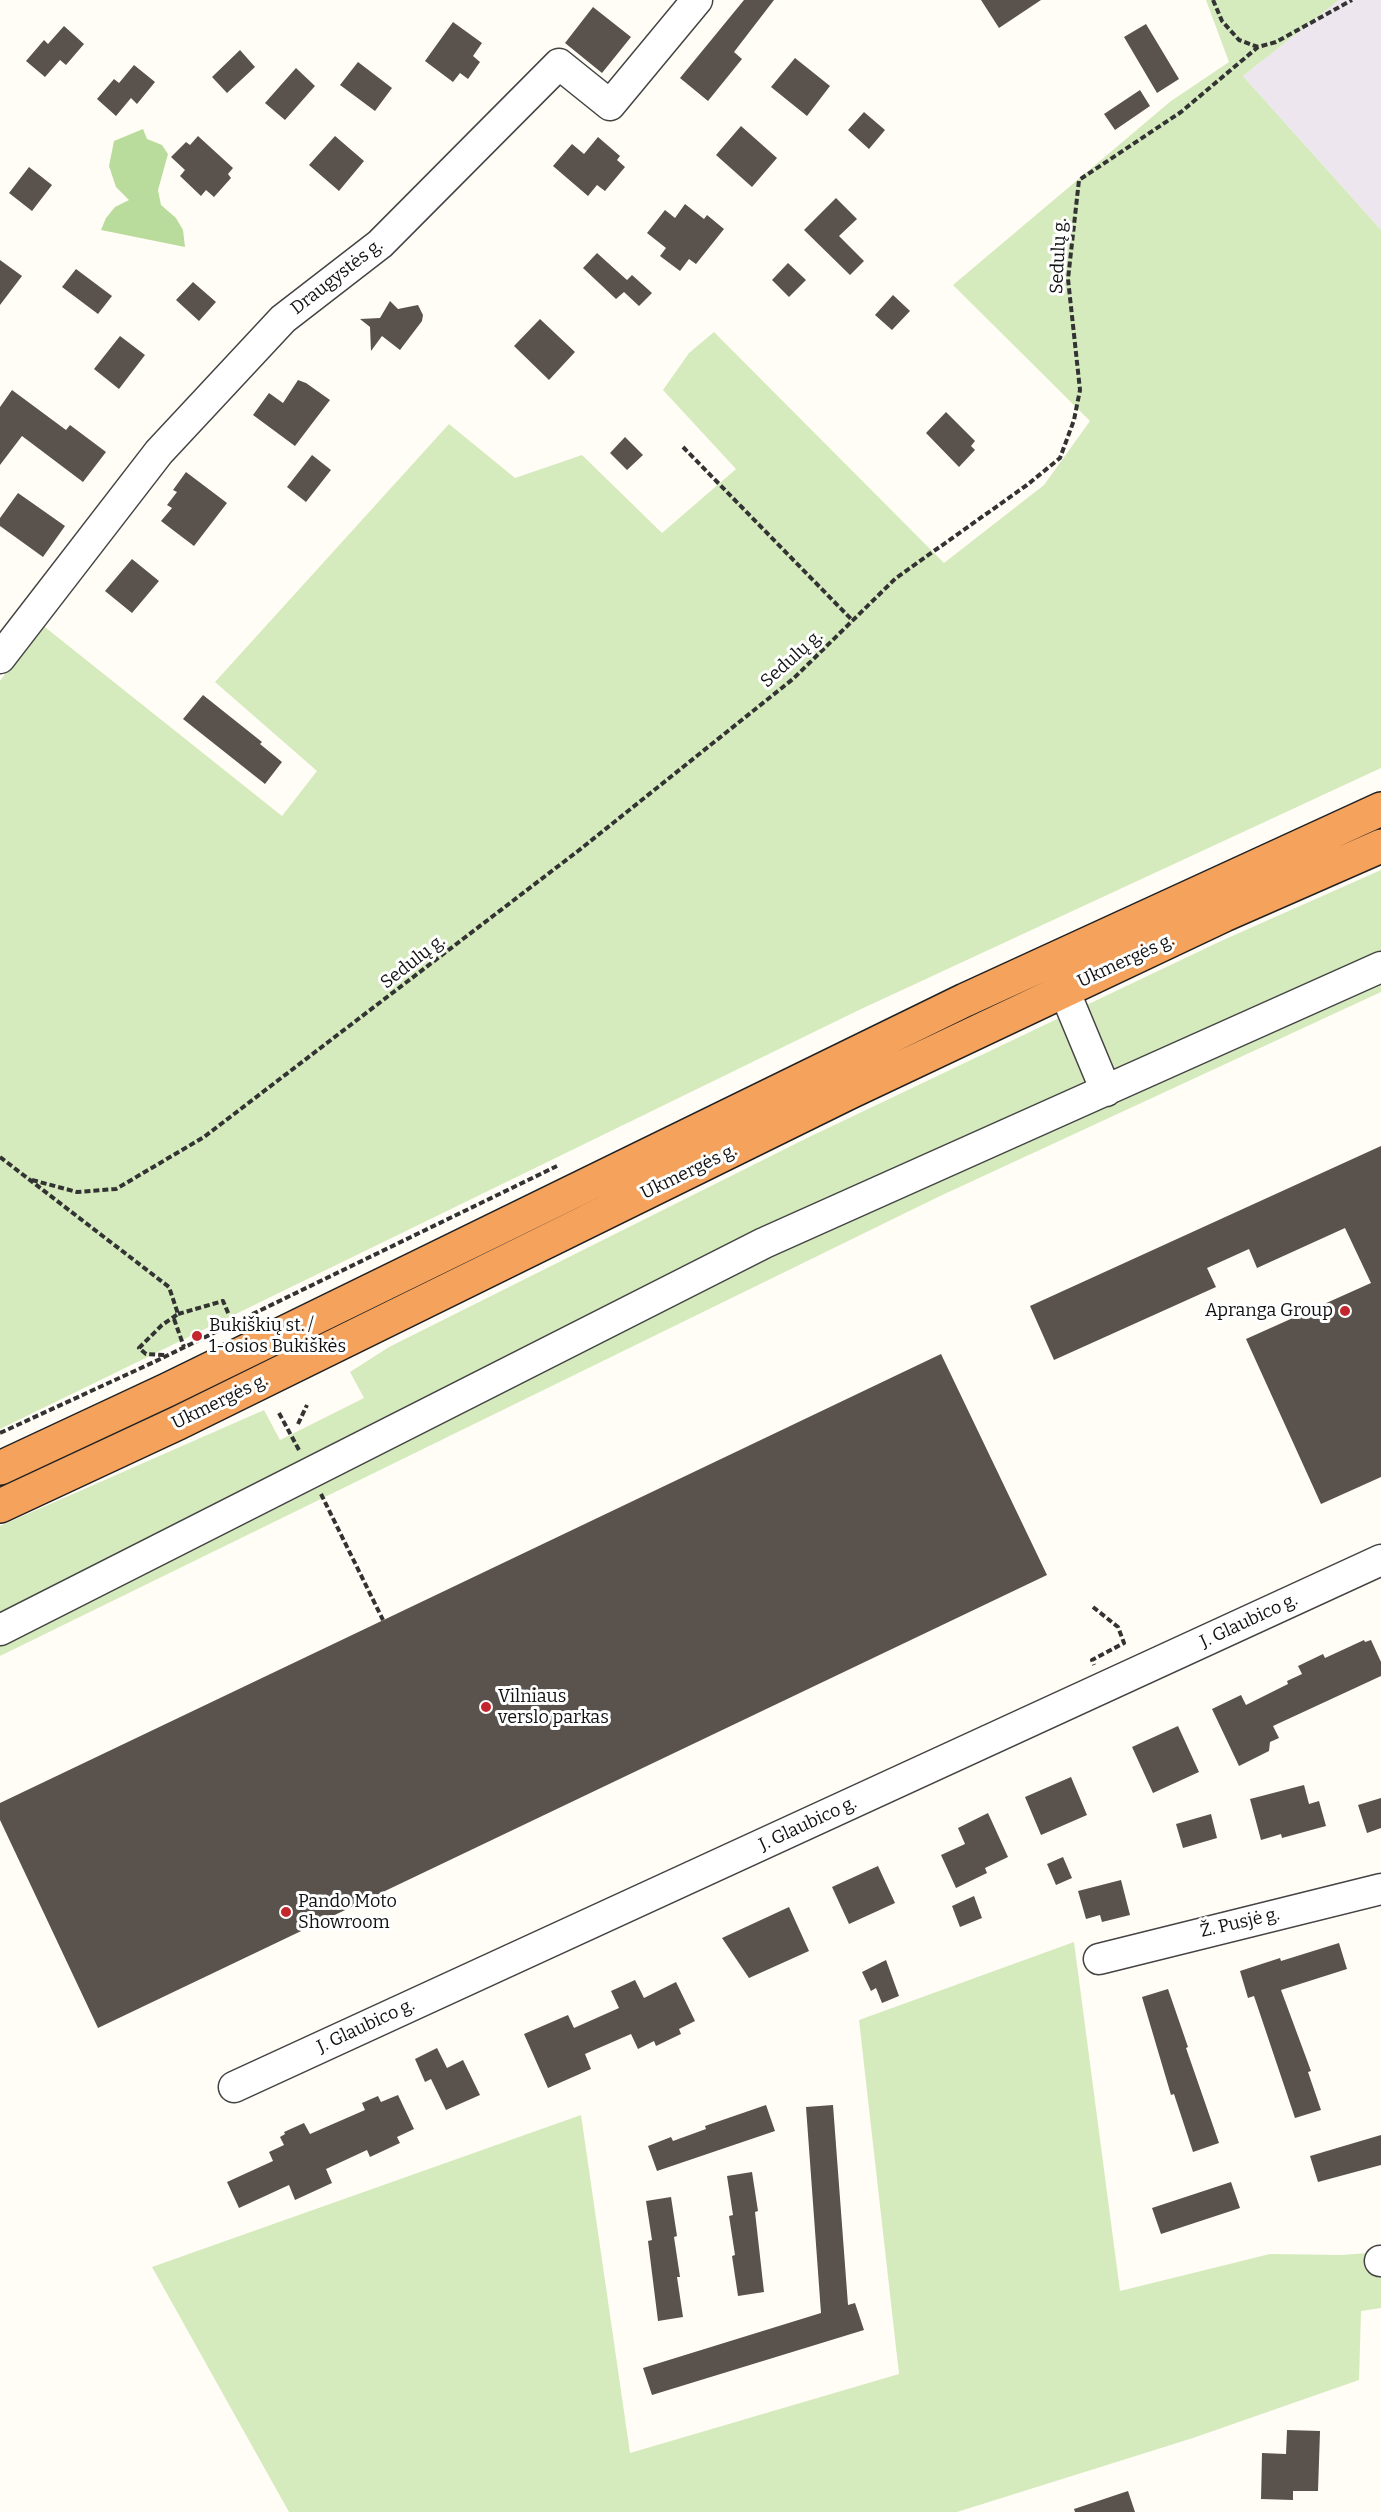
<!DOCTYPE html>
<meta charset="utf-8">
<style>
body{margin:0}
canvas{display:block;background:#fffdf5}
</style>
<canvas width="1381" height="2512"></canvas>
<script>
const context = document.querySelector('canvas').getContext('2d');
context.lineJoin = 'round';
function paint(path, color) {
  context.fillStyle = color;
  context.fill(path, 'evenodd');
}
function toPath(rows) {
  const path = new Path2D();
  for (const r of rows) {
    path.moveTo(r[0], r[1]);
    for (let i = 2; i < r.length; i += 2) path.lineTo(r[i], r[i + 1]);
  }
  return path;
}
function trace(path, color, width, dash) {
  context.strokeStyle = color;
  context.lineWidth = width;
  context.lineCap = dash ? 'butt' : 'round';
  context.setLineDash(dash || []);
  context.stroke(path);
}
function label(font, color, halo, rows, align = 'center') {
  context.font = font + ' Bitter,serif';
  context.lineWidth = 6;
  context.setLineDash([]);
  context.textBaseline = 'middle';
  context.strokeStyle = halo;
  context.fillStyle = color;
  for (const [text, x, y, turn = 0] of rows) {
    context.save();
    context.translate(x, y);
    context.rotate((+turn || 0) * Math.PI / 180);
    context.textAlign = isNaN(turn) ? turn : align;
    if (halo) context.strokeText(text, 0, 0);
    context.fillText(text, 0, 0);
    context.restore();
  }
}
const industrial = toPath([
 [1339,0,1381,0,1381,230,1243,76]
]);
const green = toPath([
 [1206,0,1339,0,1243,76,1381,230,1381,768,859,1010,0,1429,0,681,41,624,282,816,317,771,215,682,449,424,515,478,582,455,662,533,736,469,663,390,689,353,714,332,944,563,1044,485,1090,421,953,285,1171,101,1229,62],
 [1381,870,1381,992,938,1197,0,1656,0,1526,264,1410,280,1440,364,1398,350,1372,389,1347,807,1138,1221,941],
 [1074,1942,1120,2291,1270,2254,1342,2255,1381,2252,1381,2308,1361,2311,1359,2380,1193,2438,957,2512,289,2512,152,2267,581,2115,630,2453,899,2374,859,2020]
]);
const forest = toPath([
 [143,129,147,139,162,145,168,154,158,190,161,205,176,218,183,230,185,247,101,230,106,218,115,207,129,200,116,187,109,166,114,141]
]);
const building = toPath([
 [744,0,774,0,734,52,742,59,708,101,680,78],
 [981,0,1041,0,999,28],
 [593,7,631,37,602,73,565,43],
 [453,22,482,43,473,56,480,62,468,79,460,73,453,82,425,61],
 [1146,24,1179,79,1157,93,1124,37],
 [64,26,84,44,66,65,60,60,45,77,26,61,44,40,48,44],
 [240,50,255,67,227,93,212,77],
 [795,58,830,86,807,116,771,87],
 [358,62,392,88,375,111,340,85],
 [134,65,155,82,137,104,131,98,116,116,97,99,114,79,119,83],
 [296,68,315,86,285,120,265,103],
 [1140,90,1150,106,1115,130,1104,114],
 [864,112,885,130,869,149,848,130],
 [741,126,777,158,752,187,716,155],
 [198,136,233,168,228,174,231,178,214,197,206,190,201,196,180,176,185,170,171,157,186,142,190,145],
 [335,136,364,161,339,191,309,165],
 [598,137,620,156,617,160,625,167,605,191,597,185,588,196,553,166,572,144,584,154],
 [29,167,52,185,32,211,9,193],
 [836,198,857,219,839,236,864,261,850,275,804,230],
 [685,204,704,219,707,215,724,229,696,264,689,259,680,271,660,256,666,248,647,233,665,210,675,218],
 [597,253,627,280,632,275,652,293,639,306,624,292,616,299,583,268],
 [0,260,22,276,0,305],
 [788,263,806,280,789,297,772,280],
 [76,269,112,296,98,314,62,287],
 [193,282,216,302,199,321,176,300],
 [893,295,910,311,892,330,875,315],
 [390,301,398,309,418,305,423,315,422,321,400,350,382,336,371,351,370,327,360,319,380,318],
 [540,319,575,352,549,380,514,346],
 [120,336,145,355,119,389,94,369],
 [298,380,306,383,330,400,295,446,253,415,269,393,283,403],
 [12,390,66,430,70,425,106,452,83,482,22,436,0,465,0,407],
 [946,412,975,441,971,446,975,450,959,467,926,433],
 [625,437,643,455,627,470,610,453],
 [312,455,331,470,306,502,287,487],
 [186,472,227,503,194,546,161,521,172,508,167,505,177,492,173,490],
 [18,493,65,526,43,557,0,526,0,518],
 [132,559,159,581,132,613,105,591],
 [203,695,262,742,260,744,282,762,265,784,183,719],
 [1381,1146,1381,1477,1321,1504,1246,1339,1371,1283,1345,1228,1257,1268,1249,1249,1207,1268,1216,1287,1054,1360,1030,1306],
 [941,1354,1047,1575,98,2028,0,1820,0,1803],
 [1364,1640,1365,1642,1371,1640,1381,1662,1381,1676,1273,1726,1279,1738,1270,1742,1269,1751,1239,1766,1212,1709,1241,1695,1246,1705,1288,1684,1287,1681,1302,1674,1298,1666,1323,1654,1325,1658],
 [1178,1726,1199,1772,1153,1793,1132,1747],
 [1071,1777,1087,1815,1041,1835,1025,1797],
 [1304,1785,1309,1804,1319,1801,1326,1826,1282,1838,1281,1834,1261,1840,1250,1799],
 [1381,1798,1381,1828,1367,1833,1358,1805],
 [988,1813,1008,1857,985,1868,987,1873,956,1888,941,1855,965,1844,958,1828],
 [1211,1814,1217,1838,1183,1848,1176,1824],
 [1063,1857,1072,1878,1056,1885,1047,1864],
 [878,1866,895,1903,849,1924,832,1887],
 [1121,1880,1130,1915,1102,1922,1100,1915,1086,1919,1078,1891],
 [974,1896,982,1918,960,1927,952,1906],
 [789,1907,809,1951,749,1978,722,1938],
 [1339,1943,1347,1969,1281,1990,1311,2071,1308,2072,1321,2110,1295,2118,1254,1996,1248,1998,1240,1971,1280,1958,1281,1961],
 [886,1960,899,1996,882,2003,876,1988,871,1991,862,1972],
 [635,1980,644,1998,676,1982,695,2021,679,2029,681,2034,656,2046,654,2041,638,2049,631,2034,585,2054,591,2069,548,2088,524,2034,568,2015,574,2028,619,2008,611,1991],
 [1168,1989,1188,2047,1186,2048,1219,2143,1193,2152,1174,2094,1171,2095,1142,1997],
 [437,2048,447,2068,463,2060,480,2095,446,2110,431,2079,425,2082,415,2059],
 [398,2095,414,2129,397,2137,400,2143,370,2157,367,2150,326,2169,332,2183,295,2200,289,2185,239,2208,227,2182,273,2161,269,2152,284,2145,280,2137,285,2134,284,2132,304,2123,310,2134,365,2110,362,2103,378,2096,381,2102],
 [766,2105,775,2131,657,2171,648,2146,671,2137,673,2141,706,2129,705,2126],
 [833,2105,848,2305,855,2303,864,2330,652,2395,643,2368,821,2313,806,2107],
 [1381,2135,1381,2165,1318,2182,1310,2156],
 [752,2172,758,2211,755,2212,764,2292,738,2296,732,2256,735,2255,729,2216,733,2215,727,2176],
 [1231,2182,1240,2208,1161,2234,1152,2208],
 [671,2197,677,2236,674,2237,680,2277,677,2277,683,2317,658,2321,648,2241,652,2240,646,2201],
 [1287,2430,1320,2431,1318,2491,1293,2491,1293,2500,1261,2499,1262,2453,1286,2454],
 [1128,2491,1135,2512,1075,2512,1074,2509]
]);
const path = toPath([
 [1213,0,1222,21,1239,40,1258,47],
 [683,447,853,621],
 [0,1157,169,1287,178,1314,162,1325,139,1348,146,1354,165,1355],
 [32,1180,77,1192,116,1189,204,1137,578,851,793,679,896,578,1027,485,1060,458,1074,420,1080,390,1068,279,1079,180,1181,112,1258,47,1276,42,1352,0],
 [178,1314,223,1301,229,1315],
 [174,1319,184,1347],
 [279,1413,299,1450],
 [298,1424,307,1405],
 [0,1433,154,1362,557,1166],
 [321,1494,383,1620],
 [1093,1607,1118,1627,1124,1643,1092,1660,1094,1665]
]);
const minor = toPath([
 [0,658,159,452,283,319,380,244,559,64,610,105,697,0],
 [1064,990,1106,1091],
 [0,1630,764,1243,1381,967],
 [1099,1959,1381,1889],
 [234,2087,1381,1560],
 [1380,2261,1381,2261]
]);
const highway = toPath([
 [0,1468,167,1390,965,1000,1381,809],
 [0,1506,178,1423,850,1092,1224,915,1381,846]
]);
const markers = [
 [1345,1311,6,"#c4262e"],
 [197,1336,6,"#c4262e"],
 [486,1707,6,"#c4262e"],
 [286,1912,6,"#c4262e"]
];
const streetNames = [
 ["Sedulų g.",1059,256,-87],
 ["Draugystės g.",337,277,-38],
 ["Sedulų g.",792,659,-42],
 ["Ukmergės g.",1126,961,-25],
 ["Sedulų g.",413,962,-38],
 ["Ukmergės g.",689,1172,-26],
 ["Ukmergės g.",220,1402,-26],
 ["J. Glaubico g.",1249,1621,-25],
 ["J. Glaubico g.",808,1824,-25],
 ["Ž. Pusjė g.",1240,1923,-13],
 ["J. Glaubico g.",366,2026,-25]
];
const poiNames = [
 ["Apranga Group",1333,1311,"right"],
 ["Bukiškių st. /",209,1326],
 ["1-osios Bukiškės",209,1347],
 ["Vilniaus",498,1697],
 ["verslo parkas",498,1718],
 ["Pando Moto",298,1902],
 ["Showroom",298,1923]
];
paint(industrial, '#eee6ef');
paint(green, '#d5ebbd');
paint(forest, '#b9dc9c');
paint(building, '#5a524d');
trace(minor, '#444', 33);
trace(highway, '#222', 36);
trace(path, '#333', 4, [6, 3]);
trace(minor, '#fff', 30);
trace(highway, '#f5a25d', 33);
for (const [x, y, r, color] of markers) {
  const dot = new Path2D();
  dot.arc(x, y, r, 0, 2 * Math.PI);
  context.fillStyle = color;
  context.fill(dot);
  trace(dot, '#fff', 2);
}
label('18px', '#111', '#fff', streetNames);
label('18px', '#111', '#fff', poiNames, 'left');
</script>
